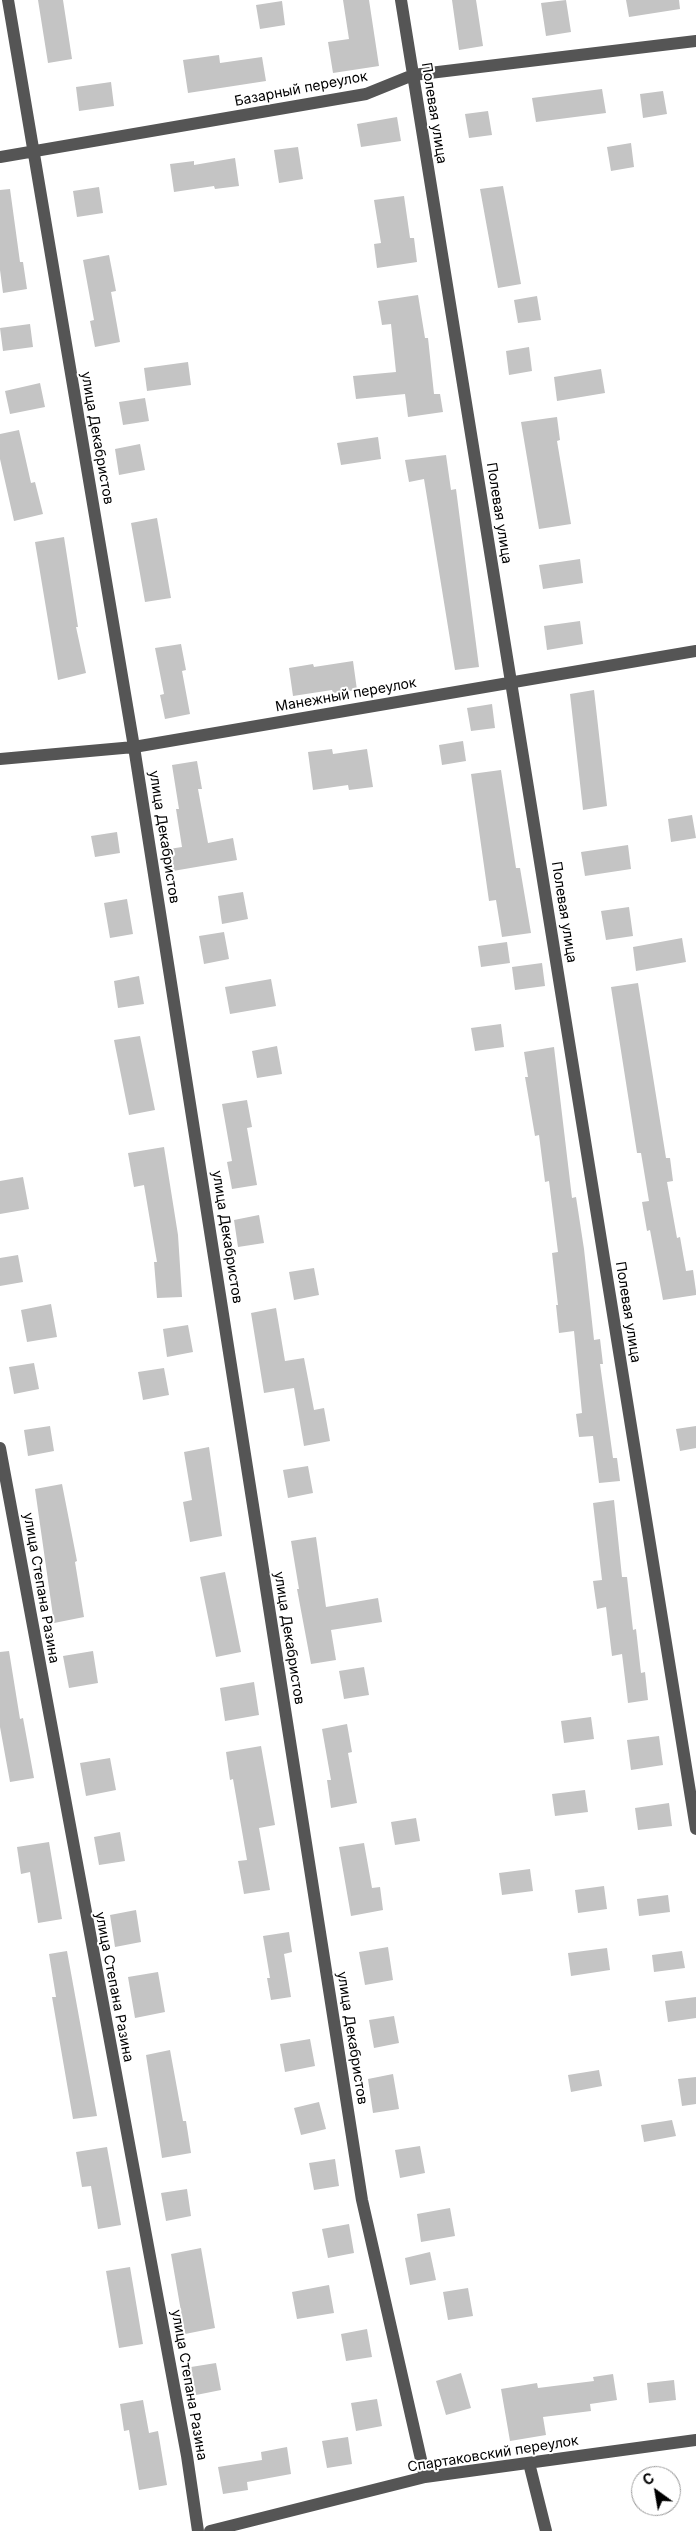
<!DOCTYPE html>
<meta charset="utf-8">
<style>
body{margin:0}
#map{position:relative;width:696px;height:2531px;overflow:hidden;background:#fff;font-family:Inter,sans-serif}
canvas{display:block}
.north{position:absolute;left:631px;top:2466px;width:50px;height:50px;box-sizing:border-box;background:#fff;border:1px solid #999;border-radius:50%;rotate:328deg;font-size:14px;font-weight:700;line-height:20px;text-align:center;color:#000}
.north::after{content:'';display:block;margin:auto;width:18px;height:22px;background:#000;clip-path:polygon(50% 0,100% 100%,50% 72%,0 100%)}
</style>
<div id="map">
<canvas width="696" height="2531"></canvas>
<div class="north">С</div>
</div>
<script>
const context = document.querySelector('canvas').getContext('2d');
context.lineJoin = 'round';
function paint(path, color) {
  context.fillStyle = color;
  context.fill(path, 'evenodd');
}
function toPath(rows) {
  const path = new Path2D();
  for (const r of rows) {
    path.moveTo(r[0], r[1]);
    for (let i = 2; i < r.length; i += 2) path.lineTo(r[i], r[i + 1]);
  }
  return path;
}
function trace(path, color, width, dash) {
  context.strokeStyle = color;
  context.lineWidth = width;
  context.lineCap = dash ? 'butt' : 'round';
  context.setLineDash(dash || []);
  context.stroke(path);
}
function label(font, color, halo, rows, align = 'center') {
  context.font = font + ' Inter,sans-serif';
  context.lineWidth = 4;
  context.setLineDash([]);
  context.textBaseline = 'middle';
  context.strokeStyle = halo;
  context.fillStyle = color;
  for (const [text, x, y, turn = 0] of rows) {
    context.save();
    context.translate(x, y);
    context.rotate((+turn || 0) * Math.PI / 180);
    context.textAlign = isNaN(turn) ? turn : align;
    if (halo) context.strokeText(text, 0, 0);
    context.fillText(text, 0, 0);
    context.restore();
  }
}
const building = toPath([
 [38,0,63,0,72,59,48,63],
 [343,0,369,0,379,66,333,73,328,42,349,39],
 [452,0,476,0,483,46,459,50],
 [566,0,571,32,546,36,541,3],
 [626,0,679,0,680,9,629,17],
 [282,1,285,25,260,29,256,5],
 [219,55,220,63,262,57,266,81,188,93,183,60],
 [111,82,114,106,79,111,76,87],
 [602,89,606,113,536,122,532,98],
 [663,91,667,114,643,118,640,94],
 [488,111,492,135,469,138,465,114],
 [397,117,401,141,361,147,357,124],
 [631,143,634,167,611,171,607,147],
 [298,147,303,179,279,183,274,150],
 [235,158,239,186,215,189,214,186,174,192,170,164,194,161,194,165],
 [503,186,521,284,498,288,480,189],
 [99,187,103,213,77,217,73,191],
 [10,189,20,262,23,262,27,289,3,293,0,270,0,190],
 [404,196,410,238,414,238,417,262,377,268,374,244,381,243,374,200],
 [109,255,116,291,111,292,120,342,95,347,90,321,94,320,83,260],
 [418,295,425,338,428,338,434,394,440,394,443,412,408,417,405,394,356,399,353,376,396,372,391,324,382,325,378,301],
 [537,296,541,320,518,323,514,300],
 [30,324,33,347,3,351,0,328],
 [529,347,532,371,509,375,506,351],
 [188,362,191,385,147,391,144,368],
 [601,369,605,393,557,401,554,377],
 [40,383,45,407,10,414,5,391],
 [145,398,149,421,123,425,119,402],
 [557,417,560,440,557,441,571,524,539,529,521,422],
 [19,430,31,483,35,482,43,514,14,521,0,459,0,434],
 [378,437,381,459,341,465,337,443],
 [140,444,145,470,119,475,115,449],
 [446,455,451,490,456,489,479,667,455,670,424,479,409,482,405,460],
 [157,518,171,598,145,602,131,523],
 [64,537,78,627,76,627,86,673,58,680,35,542],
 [580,559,583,583,543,589,539,565],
 [580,621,583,644,547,650,544,626],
 [181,644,186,670,182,671,190,714,165,719,160,695,164,694,155,648],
 [353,661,357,690,333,693,332,690,293,696,289,668,313,664,314,667],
 [594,690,607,806,583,810,570,694],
 [492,704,495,728,471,731,467,708],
 [463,741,466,761,442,765,439,745],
 [332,749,333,754,367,749,373,787,349,790,348,785,313,790,308,752],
 [197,761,202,789,198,789,208,843,233,838,237,860,173,871,169,849,182,847,176,809,179,809,172,765],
 [501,770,516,868,520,868,531,933,502,937,496,900,489,901,471,774],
 [692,815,696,838,671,842,668,819],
 [117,832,120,853,95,857,91,836],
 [628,845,631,869,585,876,581,852],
 [243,892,248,919,222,924,218,896],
 [127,899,133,934,110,938,104,903],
 [629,907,633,936,606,940,601,911],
 [224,932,229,959,204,964,199,936],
 [682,938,686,962,636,971,633,947],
 [507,942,510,963,481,967,478,946],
 [542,963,545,986,515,990,512,967],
 [139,976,144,1004,118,1008,114,981],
 [271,979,276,1006,230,1014,225,987],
 [638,983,666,1158,670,1158,673,1181,667,1182,677,1238,680,1237,686,1271,693,1270,696,1291,696,1295,663,1300,650,1230,647,1231,642,1202,649,1201,641,1153,637,1153,611,987],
 [501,1024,504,1047,475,1051,471,1028],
 [140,1036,155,1110,129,1115,114,1040],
 [277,1046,282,1074,257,1078,252,1051],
 [554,1047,572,1198,576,1197,584,1249,594,1340,600,1339,603,1364,600,1364,613,1458,617,1458,620,1481,599,1483,593,1436,579,1437,576,1414,582,1413,574,1331,559,1333,556,1305,558,1305,552,1253,558,1252,549,1181,545,1182,539,1135,535,1136,525,1077,528,1077,524,1052],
 [247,1100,252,1127,247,1128,257,1185,232,1189,227,1162,232,1161,222,1104],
 [164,1147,178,1235,182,1297,157,1298,154,1262,157,1262,144,1185,134,1187,128,1153],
 [23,1177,29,1209,0,1214,0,1181],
 [259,1215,264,1243,238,1247,234,1220],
 [18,1255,23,1282,0,1286,0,1258],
 [314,1268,319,1295,294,1300,289,1272],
 [51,1304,57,1337,27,1342,21,1310],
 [276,1308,285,1361,304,1358,314,1410,324,1408,330,1441,304,1446,294,1388,264,1393,251,1313],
 [188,1325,193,1352,167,1357,163,1329],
 [34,1363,39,1389,14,1394,9,1367],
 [164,1368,169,1395,143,1400,138,1372],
 [50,1426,54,1451,28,1456,24,1430],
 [696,1426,696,1448,680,1451,676,1429],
 [209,1447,222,1536,190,1542,183,1502,192,1500,184,1452],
 [308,1466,313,1493,288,1498,283,1470],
 [62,1484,77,1561,75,1562,84,1617,54,1623,35,1489],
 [614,1500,622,1577,627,1577,633,1630,636,1629,641,1673,645,1672,648,1700,628,1703,622,1654,612,1656,606,1607,597,1609,593,1581,602,1580,593,1503],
 [316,1537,326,1607,378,1598,382,1622,331,1630,336,1660,311,1664,297,1589,299,1589,291,1541],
 [225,1572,241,1652,216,1657,200,1577],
 [9,1651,20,1719,23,1718,34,1778,10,1782,0,1727,0,1652],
 [93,1651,98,1683,69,1688,63,1656],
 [364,1667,369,1695,344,1699,339,1671],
 [254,1682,259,1715,225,1721,220,1688],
 [591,1717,594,1739,564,1743,561,1721],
 [347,1724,352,1752,348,1753,357,1803,331,1808,327,1780,331,1780,322,1729],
 [659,1736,663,1765,631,1770,627,1740],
 [261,1746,275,1825,259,1828,270,1890,244,1894,238,1861,247,1860,233,1779,230,1780,226,1752],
 [110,1758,116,1790,86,1796,80,1763],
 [585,1790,588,1812,555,1816,552,1794],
 [669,1803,672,1826,638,1830,635,1808],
 [416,1818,420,1841,395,1845,391,1822],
 [120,1832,125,1861,99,1865,94,1837],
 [49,1842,62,1919,38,1923,30,1872,21,1874,17,1847],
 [364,1843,372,1888,380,1887,383,1910,351,1916,339,1847],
 [530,1869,533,1891,502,1895,499,1873],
 [604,1886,607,1909,578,1913,575,1890],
 [668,1895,670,1912,639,1916,637,1899],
 [136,1910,141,1942,115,1947,110,1915],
 [289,1932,292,1952,284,1954,291,1997,271,2000,267,1978,270,1978,263,1936],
 [388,1947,393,1980,365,1985,359,1952],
 [607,1948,610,1970,571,1976,568,1953],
 [67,1951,97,2116,73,2119,52,1997,56,1997,49,1954],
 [682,1951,685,1968,654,1972,652,1955],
 [158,1972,165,2012,135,2018,128,1977],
 [696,1997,696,2018,668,2022,665,2001],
 [394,2016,399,2043,374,2048,369,2020],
 [310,2039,315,2066,285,2072,280,2044],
 [170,2050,183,2121,186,2121,191,2153,162,2158,146,2055],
 [599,2070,602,2086,571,2092,568,2075],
 [393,2074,399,2109,373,2113,368,2079],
 [696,2077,696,2104,682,2106,678,2079],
 [319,2102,326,2129,301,2135,294,2108],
 [672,2120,676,2136,644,2142,641,2125],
 [420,2146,425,2173,400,2178,395,2150],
 [107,2147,121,2225,98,2229,91,2186,82,2187,76,2152],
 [335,2159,339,2186,314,2190,309,2163],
 [187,2189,191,2216,166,2221,161,2193],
 [450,2208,455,2236,421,2242,417,2214],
 [349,2224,354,2253,328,2258,322,2229],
 [201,2248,215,2328,185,2334,171,2254],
 [430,2252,436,2280,410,2285,405,2258],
 [130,2267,143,2344,119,2348,106,2271],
 [329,2285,334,2313,297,2319,292,2292],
 [468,2288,473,2316,448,2320,443,2292],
 [367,2329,372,2357,346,2361,341,2334],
 [216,2363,221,2390,196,2395,191,2367],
 [461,2373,471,2408,446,2415,436,2381],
 [613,2374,617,2400,590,2404,591,2411,543,2417,546,2435,510,2441,501,2389,537,2383,538,2388,594,2381,593,2377],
 [674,2380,676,2400,649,2403,647,2383],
 [377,2399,382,2426,356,2431,351,2403],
 [143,2400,149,2433,158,2431,167,2485,139,2490,129,2430,124,2431,120,2404],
 [348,2437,352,2464,327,2468,322,2441],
 [287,2447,291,2474,247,2482,248,2490,223,2494,218,2467,262,2460,261,2452]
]);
const minor = toPath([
 [8,0,134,747,362,2200,425,2477],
 [401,0,696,1829],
 [0,157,366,94,413,75,696,41],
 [0,759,134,747,696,651],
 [0,1448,187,2456,198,2531],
 [529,2463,546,2531],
 [210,2531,425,2477,696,2440]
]);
const streetNames = [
 ["Базарный переулок",301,89,-11],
 ["Полевая улица",434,113,81],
 ["улица Декабристов",97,438,80],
 ["Полевая улица",499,513,81],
 ["Манежный переулок",346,695,-10],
 ["улица Декабристов",164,837,81],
 ["Полевая улица",564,912,81],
 ["улица Декабристов",227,1237,81],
 ["Полевая улица",628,1312,81],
 ["улица Степана Разина",41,1588,80],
 ["улица Декабристов",289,1638,81],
 ["улица Степана Разина",114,1987,79],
 ["улица Декабристов",352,2038,81],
 ["улица Степана Разина",189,2385,80],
 ["Спартаковский переулок",493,2454,-9]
];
paint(building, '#c4c4c4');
trace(minor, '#555', 12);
label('14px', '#000', '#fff', streetNames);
</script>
